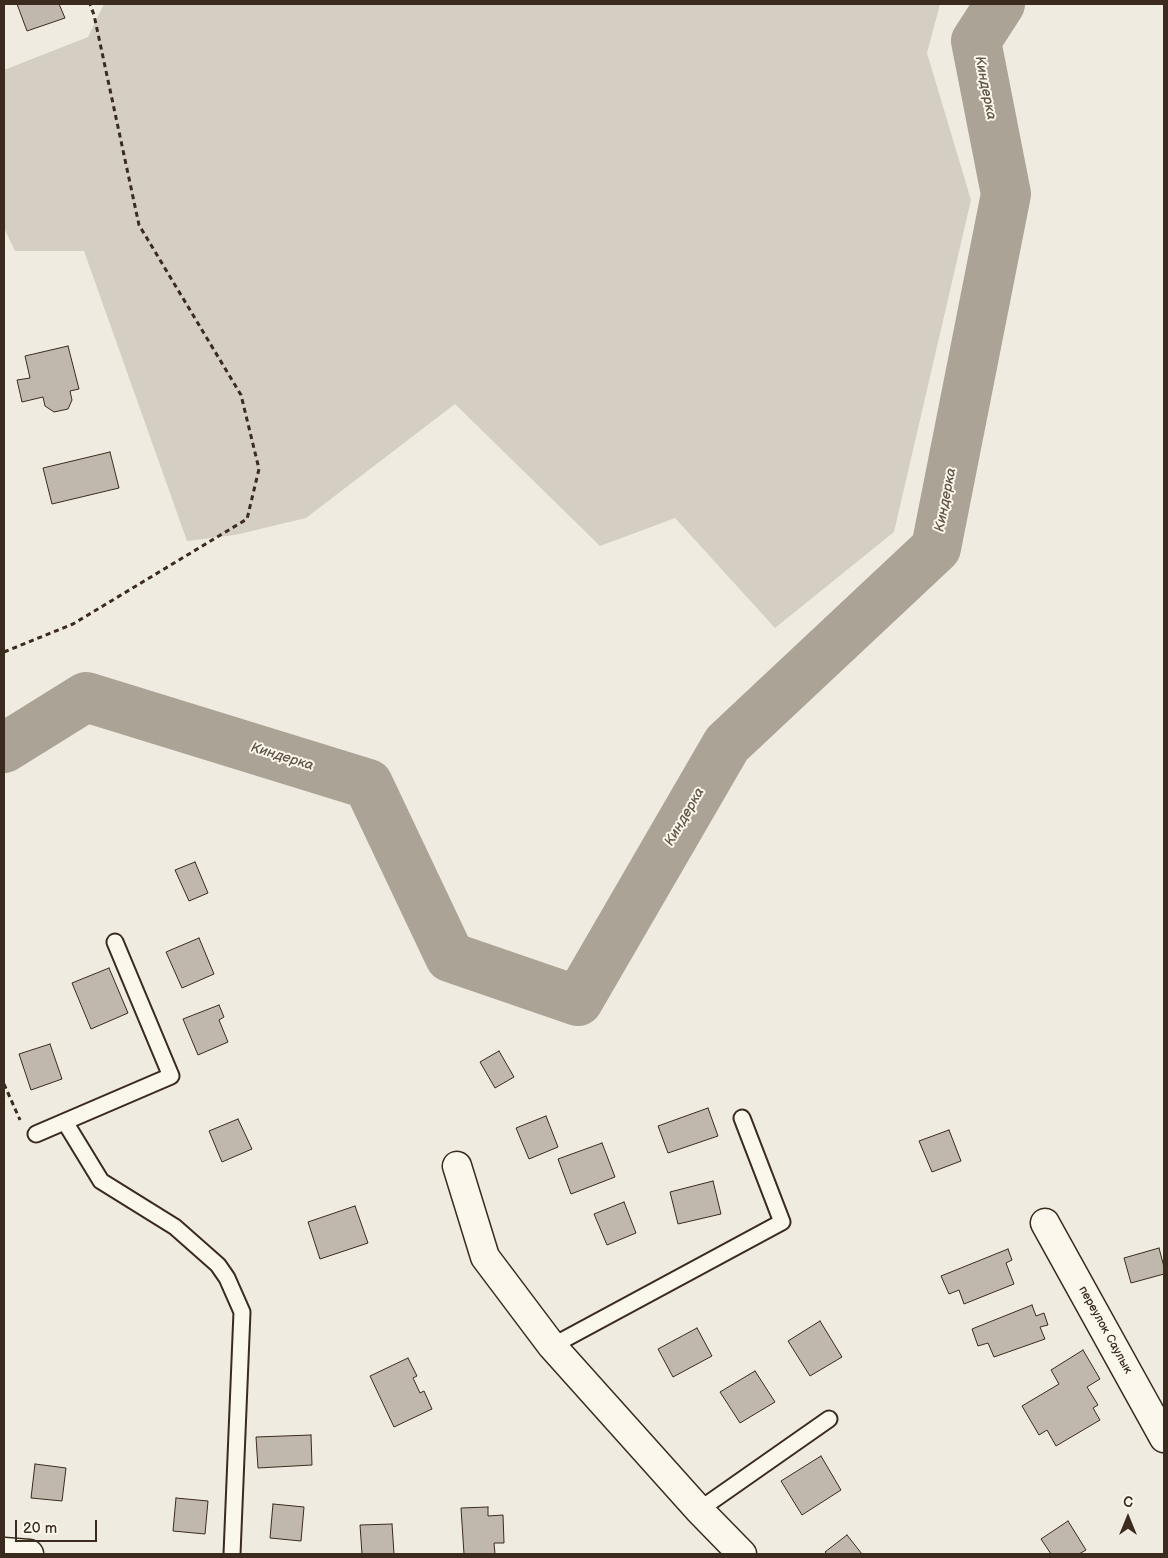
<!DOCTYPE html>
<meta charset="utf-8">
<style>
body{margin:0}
#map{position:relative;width:1168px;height:1558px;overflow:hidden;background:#f0ebe0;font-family:"Balsamiq Sans",sans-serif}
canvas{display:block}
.frame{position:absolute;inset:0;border:5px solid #3b2a1e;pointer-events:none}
.north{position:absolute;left:1103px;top:1493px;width:50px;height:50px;-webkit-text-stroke:4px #fbf7ec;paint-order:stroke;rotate:0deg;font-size:14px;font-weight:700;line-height:20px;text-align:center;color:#3b2a1e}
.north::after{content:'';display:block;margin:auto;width:18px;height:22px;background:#3b2a1e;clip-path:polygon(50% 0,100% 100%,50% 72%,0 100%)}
.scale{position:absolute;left:15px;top:1520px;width:82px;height:22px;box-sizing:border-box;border:2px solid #3b2a1e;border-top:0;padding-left:6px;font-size:15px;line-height:18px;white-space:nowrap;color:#3b2a1e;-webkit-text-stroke:4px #fbf7ec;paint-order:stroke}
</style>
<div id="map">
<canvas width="1168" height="1558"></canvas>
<div class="frame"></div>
<div class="north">С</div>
<div class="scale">20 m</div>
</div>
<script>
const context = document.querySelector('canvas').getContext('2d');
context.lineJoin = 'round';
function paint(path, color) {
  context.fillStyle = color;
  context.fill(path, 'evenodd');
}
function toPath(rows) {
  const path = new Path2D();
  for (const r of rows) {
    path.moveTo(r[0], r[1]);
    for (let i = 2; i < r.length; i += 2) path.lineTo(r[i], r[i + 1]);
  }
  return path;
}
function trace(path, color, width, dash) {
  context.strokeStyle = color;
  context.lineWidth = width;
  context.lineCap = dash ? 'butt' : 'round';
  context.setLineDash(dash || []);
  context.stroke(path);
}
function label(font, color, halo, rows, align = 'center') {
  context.font = font + ' "Balsamiq Sans",sans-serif';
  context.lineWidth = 4;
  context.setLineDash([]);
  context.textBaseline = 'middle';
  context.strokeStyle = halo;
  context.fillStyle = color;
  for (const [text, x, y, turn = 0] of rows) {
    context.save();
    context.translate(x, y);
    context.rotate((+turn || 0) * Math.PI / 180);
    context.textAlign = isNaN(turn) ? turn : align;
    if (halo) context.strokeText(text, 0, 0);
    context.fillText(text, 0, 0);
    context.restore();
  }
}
const green = toPath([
 [104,4,940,4,927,53,971,200,894,532,775,628,675,518,600,546,455,404,306,518,235,535,187,541,84,251,15,251,4,228,4,70,88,37]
]);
const river = toPath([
 [4,748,86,697,368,784,450,957,578,1001,727,744,936,548,1006,194,976,41,1000,4]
]);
const building = toPath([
 [17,4,59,4,65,18,27,31,17,4],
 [68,346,79,389,70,391,72,400,68,409,54,412,45,406,43,397,22,402,17,380,30,378,25,356,68,346],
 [110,452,119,488,52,504,43,468,110,452],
 [195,862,208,893,189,901,175,870,195,862],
 [199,938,214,974,182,988,166,952,199,938],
 [109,968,128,1013,91,1029,72,983,109,968],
 [219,1005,224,1017,219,1020,228,1042,198,1055,183,1019,219,1005],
 [50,1044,62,1079,31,1090,19,1054,50,1044],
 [499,1051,514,1077,495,1088,480,1062,499,1051],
 [708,1108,718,1136,668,1153,658,1126,708,1108],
 [546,1116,558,1147,529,1159,516,1128,546,1116],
 [238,1119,252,1149,222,1162,209,1131,238,1119],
 [949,1130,961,1161,932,1172,919,1141,949,1130],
 [602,1143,615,1177,571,1194,558,1159,602,1143],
 [713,1181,721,1214,678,1224,670,1192,713,1181],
 [624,1202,636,1233,607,1245,594,1214,624,1202],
 [355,1206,368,1243,320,1259,308,1222,355,1206],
 [1159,1248,1164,1267,1164,1274,1131,1283,1124,1258,1159,1248],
 [1008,1249,1012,1260,1006,1263,1014,1284,964,1304,959,1290,949,1294,941,1276,1008,1249],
 [1032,1305,1036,1316,1044,1313,1048,1325,1040,1327,1045,1339,994,1357,988,1343,978,1346,972,1329,1032,1305],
 [820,1321,842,1357,810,1376,788,1341,820,1321],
 [697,1328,712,1356,673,1377,658,1349,697,1328],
 [1083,1350,1100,1379,1087,1387,1098,1405,1093,1408,1100,1420,1056,1446,1047,1430,1039,1435,1022,1406,1059,1384,1051,1370,1083,1350],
 [408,1358,417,1376,413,1378,420,1393,424,1391,432,1409,394,1427,370,1376,408,1358],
 [755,1371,775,1402,740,1423,720,1392,755,1371],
 [311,1435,312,1465,258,1468,256,1437,311,1435],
 [821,1456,841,1490,802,1515,781,1481,821,1456],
 [35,1464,66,1468,62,1501,31,1498,35,1464],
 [176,1498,208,1501,205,1534,173,1531,176,1498],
 [273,1504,304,1507,301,1541,270,1538,273,1504],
 [488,1507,488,1516,503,1515,504,1543,494,1543,495,1554,464,1554,461,1508,488,1507],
 [1068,1521,1086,1550,1079,1554,1051,1554,1041,1539,1068,1521],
 [392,1524,394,1554,362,1554,360,1525,392,1524],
 [847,1535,862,1554,827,1554,825,1552,847,1535]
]);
const path = toPath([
 [4,652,73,624,247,519,259,469,241,395,139,225,94,15,90,4],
 [4,1084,20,1120]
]);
const lane = toPath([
 [65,1122,101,1181,175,1227,218,1265,227,1278,242,1312,232,1554],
 [36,1134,171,1076,115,942],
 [552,1346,782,1222,742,1118],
 [699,1510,829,1419]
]);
const street = toPath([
 [457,1166,485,1257,552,1346,699,1510,742,1554],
 [1045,1223,1164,1438],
 [4,1552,29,1554]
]);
const streetNames = [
 ["переулок Саулык",1105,1330,61]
];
const waterNames = [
 ["Киндерка",985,88,79],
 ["Киндерка",946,500,-79],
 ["Киндерка",282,757,17],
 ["Киндерка",685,817,-60]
];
paint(green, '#d5cec3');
trace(river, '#aca397', 50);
paint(building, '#c0b8ad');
trace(building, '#3b2a1e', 1);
trace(lane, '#3b2a1e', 19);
trace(street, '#3b2a1e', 31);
trace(path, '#3b2a1e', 3, [5, 4]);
trace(lane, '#fbf7ec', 15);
trace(street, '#fbf7ec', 28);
label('12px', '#3b2a1e', '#fbf7ec', streetNames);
label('italic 14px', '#635448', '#fbf7ec', waterNames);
</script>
